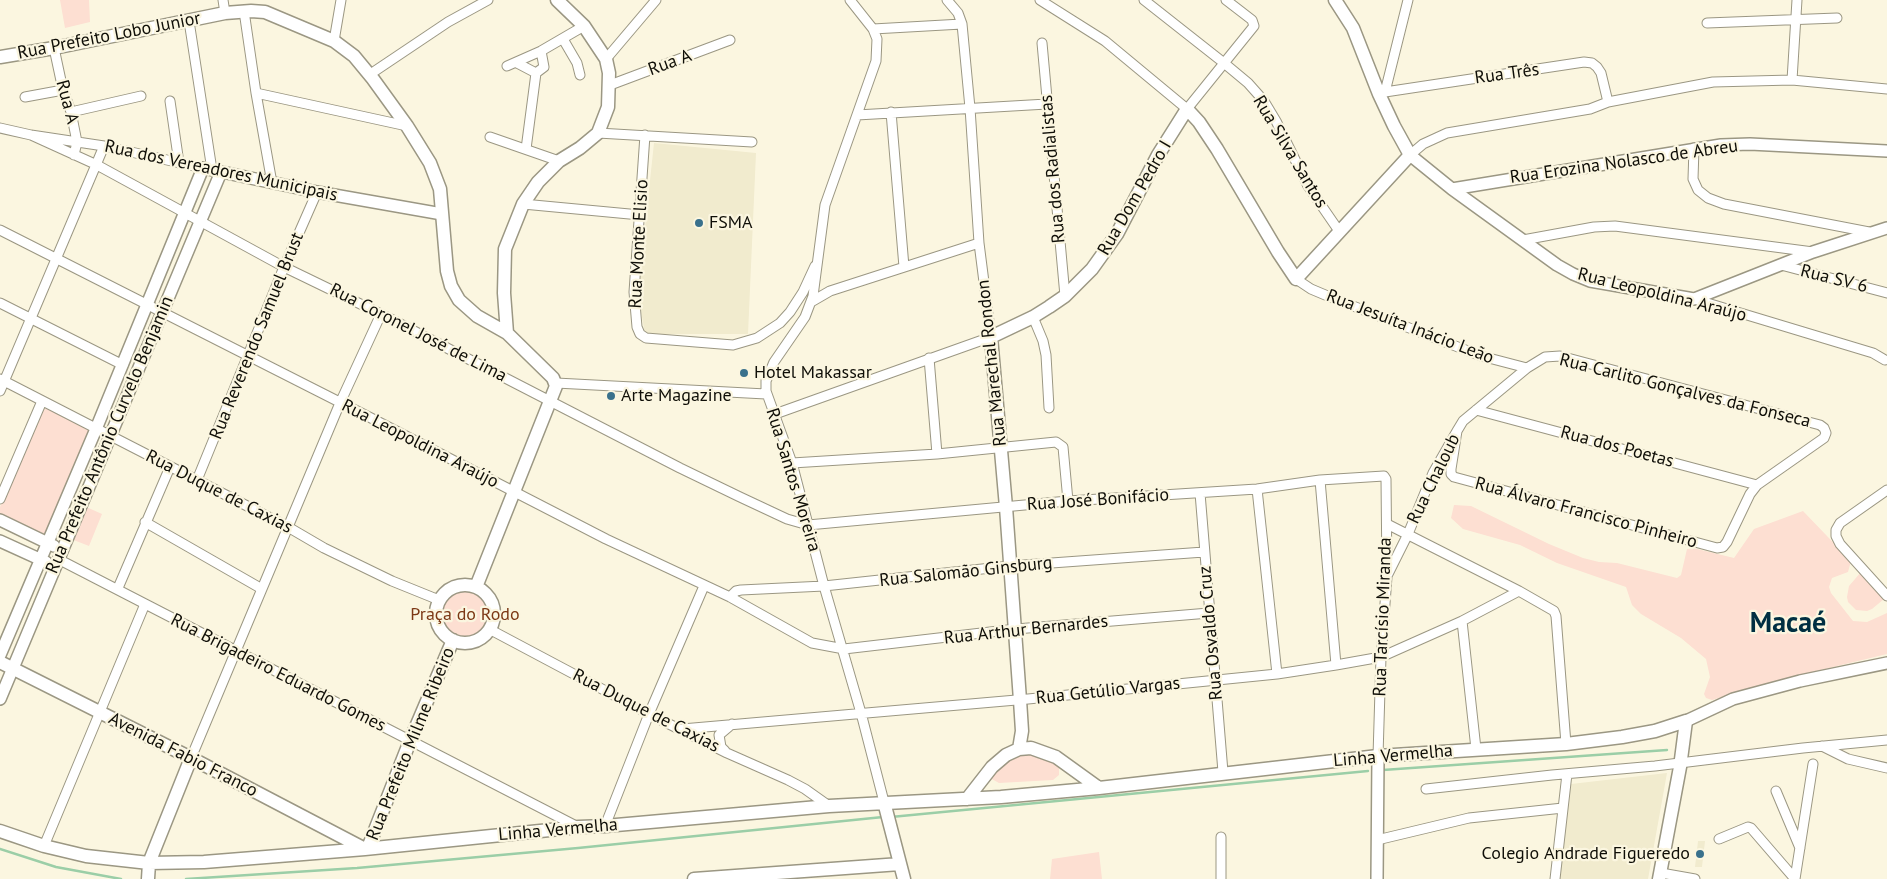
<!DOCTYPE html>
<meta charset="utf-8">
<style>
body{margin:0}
canvas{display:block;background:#fbf6e0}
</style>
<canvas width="1887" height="879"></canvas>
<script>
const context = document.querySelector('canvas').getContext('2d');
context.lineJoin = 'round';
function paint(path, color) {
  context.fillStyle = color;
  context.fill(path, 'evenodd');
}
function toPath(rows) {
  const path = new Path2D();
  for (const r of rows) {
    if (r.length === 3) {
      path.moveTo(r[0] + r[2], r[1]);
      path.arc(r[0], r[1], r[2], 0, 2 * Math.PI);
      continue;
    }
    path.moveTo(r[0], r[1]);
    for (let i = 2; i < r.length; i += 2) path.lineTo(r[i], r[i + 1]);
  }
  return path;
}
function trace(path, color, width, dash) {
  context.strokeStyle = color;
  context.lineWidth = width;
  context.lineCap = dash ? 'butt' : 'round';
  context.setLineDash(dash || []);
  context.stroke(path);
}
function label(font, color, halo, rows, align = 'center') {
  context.font = font + ' "PT Sans",sans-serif';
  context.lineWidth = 4.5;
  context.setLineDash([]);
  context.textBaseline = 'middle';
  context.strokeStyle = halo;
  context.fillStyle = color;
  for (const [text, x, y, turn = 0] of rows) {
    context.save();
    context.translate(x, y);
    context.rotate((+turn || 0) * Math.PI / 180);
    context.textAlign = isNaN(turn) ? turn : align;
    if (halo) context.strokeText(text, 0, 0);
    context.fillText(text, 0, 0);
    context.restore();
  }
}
const built = toPath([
 [654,143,756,153,748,334,645,334,638,293],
 [1667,773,1648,879,1558,879,1571,784],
 [1698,841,1705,841,1702,867,1695,867]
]);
const green = toPath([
 [60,0,89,0,90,22,65,28],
 [43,409,48,409,91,431,48,533,44,536,0,515,0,507,40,411],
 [1454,505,1471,506,1549,544,1583,558,1599,562,1617,563,1677,578,1681,575,1687,549,1693,548,1734,558,1754,529,1803,511,1851,561,1848,572,1832,578,1829,587,1831,593,1853,621,1867,622,1887,613,1887,654,1775,681,1712,700,1706,698,1704,694,1710,677,1706,659,1681,638,1641,614,1632,605,1626,587,1557,563,1520,545,1463,529,1451,518],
 [84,506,102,514,89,546,71,539],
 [1861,572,1884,599,1872,609,1867,611,1856,610,1848,602,1847,597,1849,586],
 [465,615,25],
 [1022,750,1059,762,1059,775,1053,780,999,783,990,778,996,764],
 [1099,852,1102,879,1050,879,1052,859]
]);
const stream = toPath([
 [1383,770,1667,750],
 [891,817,1368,771],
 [0,849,56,867,121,879],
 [186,879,357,868,578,848,883,817]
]);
const minor = toPath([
 [223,0,225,13],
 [850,0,873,29,877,39,876,61,825,205,813,296,805,317,774,362,766,381,766,391,792,463,824,586,861,713,884,802],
 [1040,0,1105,41,1187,109,1254,26,1252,20,1226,0],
 [1144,0,1224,63,1248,83,1264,101,1276,121,1308,186,1339,231],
 [244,11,256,93,272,183],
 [189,21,212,170],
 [1707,23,1837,18],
 [873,29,962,24],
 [563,39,577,63,580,75],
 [334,41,341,0],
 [1042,43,1065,296],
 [54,48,63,90,71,112,77,142,74,155],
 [606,59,656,0],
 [517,63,536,73,544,67,541,51],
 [507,66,541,51,584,26],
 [369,75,448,22,488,0],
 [1792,80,1797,0],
 [610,85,730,40],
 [1385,92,1408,0],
 [256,93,407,126],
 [1379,94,1385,92,1584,62,1592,63,1597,67,1601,73,1608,102],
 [25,97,63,90],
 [170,101,179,163],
 [71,112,141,96],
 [891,112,904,267],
 [857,115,1047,104],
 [0,128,31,135,104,146,203,168],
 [598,133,752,142],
 [31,135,97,165,284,267,381,314,680,468,740,497,787,519,808,525,1068,501,1257,489,1320,480,1384,476,1386,479,1387,577,1381,657,1378,756],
 [645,135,634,292,637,327,640,334,646,338,733,345,757,338,780,323,790,312,803,292,815,266],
 [490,137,559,161],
 [1694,148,1693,179,1698,190,1708,198,1724,204,1869,232],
 [526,149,536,73],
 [1410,155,1423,144,1447,133,1590,109,1608,102,1713,82,1792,80,1887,89],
 [523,204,640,215],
 [0,230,371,418,606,539,730,597,812,643,844,649,1016,629,1209,613],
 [1523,240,1594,227,1615,226,1813,252],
 [1781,265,1887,293],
 [1296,279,1311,289,1330,297,1481,356,1527,368],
 [1694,299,1873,353,1885,360],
 [811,302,830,291,979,243],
 [0,303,123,365],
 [1033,317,1043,341,1046,355,1049,408],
 [929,358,937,454],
 [0,379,288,527,324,548,392,581,439,600],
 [556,383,766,394],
 [0,391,104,146],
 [1476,410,1757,485],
 [775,414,991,337,979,243,970,108,962,24,958,13,947,0],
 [792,463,937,454,1056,442,1063,447,1068,501],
 [197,480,284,267,317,192],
 [1320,480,1336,665],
 [1257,489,1277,674],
 [1887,490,1840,523,1836,530,1836,536,1840,544,1887,596],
 [1200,493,1223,772],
 [0,499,42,401],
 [145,522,262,589],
 [1387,524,1519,591,1554,611,1556,616,1566,744],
 [58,559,578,827],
 [1388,574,1408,534,1433,473,1457,431,1463,421,1527,368,1545,357,1560,356,1820,425,1824,428,1826,433,1824,438,1757,485,1750,494,1727,542,1723,547,1717,548,1454,477,1451,474,1451,469,1457,431],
 [118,588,170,467],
 [730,597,736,591,741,590,824,586,1010,566,1204,552],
 [1462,621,1476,749],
 [489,629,649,714,727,753,788,780,805,789,829,806],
 [682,729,1028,699,1277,674,1336,665,1381,657,1462,621,1519,591],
 [1822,746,1848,759,1887,768],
 [725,751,721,747,719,735,732,724],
 [191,758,340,403,381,314],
 [1426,789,1552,775,1655,766,1803,748,1887,740],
 [1776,791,1800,848],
 [605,826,649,714,704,586],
 [1221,837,1221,879],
 [1719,839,1748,827,1751,828,1795,879],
 [1377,840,1469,818,1563,808],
 [44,846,145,604],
 [1661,873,1695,879],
 [1555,879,1567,774],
 [1795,879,1813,764]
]);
const tertiary = toPath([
 [1410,155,1452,189,1557,265,1573,274,1590,281,1694,299,1813,252,1887,228],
 [1452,189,1721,145,1750,144,1887,151],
 [0,520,54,546],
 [0,541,46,562],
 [0,655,96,429,203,168,317,192,442,214],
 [0,699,221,172],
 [1686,721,1733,699,1800,681,1887,663],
 [1377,879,1378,756]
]);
const secondary = toPath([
 [0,57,54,48,225,13,251,11,265,12,334,41,354,56,373,79,407,126,430,163,440,189,447,271,451,286,459,300,477,316,507,333],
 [465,614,29],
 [476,587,556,386,553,378,507,333,504,293,505,249,523,204,538,182,559,161,580,148,598,133,608,107,609,73,606,59,584,26,557,0],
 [0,662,191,758,365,849],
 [1019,749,1022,731,1020,700,1006,507,991,337,1033,317,1049,307,1065,296,1092,269,1117,234,1158,155,1187,109,1199,122,1217,149,1278,252,1296,279,1410,155,1394,126,1379,94,1353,28,1335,0],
 [967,799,992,767,1006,755,1019,749,1031,748,1056,757,1099,788],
 [884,802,904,879],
 [0,831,44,846,86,856,149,863,204,862,365,849,579,827,605,826,829,806,1001,797,1099,788,1378,756,1566,744,1622,737,1655,731,1686,721,1680,767,1659,879],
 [368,848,410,741,453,640],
 [148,879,149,863,191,758],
 [694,879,900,864]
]);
const markers = [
 [699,223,5,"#3a718c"],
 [744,373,5,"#3a718c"],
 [611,396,5,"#3a718c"],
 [1700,854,5,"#3a718c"]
];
const streetNames = [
 ["Rua Prefeito Lobo Junior",109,36,-11],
 ["Rua A",670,63,-20],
 ["Rua Três",1507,74,-8],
 ["Rua A",67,102,75],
 ["Rua Silva Santos",1290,152,59],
 ["Rua Erozina Nolasco de Abreu",1624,162,-8],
 ["Rua dos Radialistas",1053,169,-95],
 ["Rua dos Vereadores Municipais",221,171,12],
 ["Rua Dom Pedro I",1135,198,-60],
 ["Rua Monte Elisio",639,244,-87],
 ["Rua SV 6",1834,279,14],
 ["Rua Leopoldina Araújo",1662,295,14],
 ["Rua Jesuíta Inácio Leão",1410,327,21],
 ["Rua Coronel José de Lima",418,333,27],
 ["Rua Reverendo Samuel Brust",257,336,-68],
 ["Rua Marechal Rondon",992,363,-96],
 ["Rua Carlito Gonçalves da Fonseca",1685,391,14],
 ["Rua Prefeito Antônio Curvelo Benjamin",110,435,-67],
 ["Rua Leopoldina Araújo",420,444,27],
 ["Rua dos Poetas",1617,447,15],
 ["Rua Chaloub",1434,479,-64],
 ["Rua Santos Moreira",793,480,73],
 ["Rua Duque de Caxias",219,492,27],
 ["Rua José Bonifácio",1098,500,-4],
 ["Rua Álvaro Francisco Pinheiro",1586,513,15],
 ["Rua Salomão Ginsburg",966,572,-6],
 ["Rua Tarcísio Miranda",1383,617,-88],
 ["Rua Arthur Bernardes",1026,630,-6],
 ["Rua Osvaldo Cruz",1211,633,-95],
 ["Rua Brigadeiro Eduardo Gomes",278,673,27],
 ["Rua Getúlio Vargas",1108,691,-6],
 ["Rua Duque de Caxias",646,711,27],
 ["Rua Prefeito Milme Ribeiro",411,744,-68],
 ["Avenida Fabio Franco",183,755,27],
 ["Linha Vermelha",1393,756,-5],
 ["Linha Vermelha",558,830,-5]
];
const poiNames = [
 ["FSMA",709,223],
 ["Hotel Makassar",754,373],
 ["Arte Magazine",621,396],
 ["Colegio Andrade Figueredo",1690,854,"right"]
];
const parkNames = [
 ["Praça do Rodo",465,615]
];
const townNames = [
 ["Macaé",1788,624]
];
paint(built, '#f1ebce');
paint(green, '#fddfd2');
trace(stream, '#9bcea7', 2.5);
trace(minor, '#9b9783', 11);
trace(tertiary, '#9b9783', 14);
trace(secondary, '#9b9783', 15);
trace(minor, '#fff', 9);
trace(tertiary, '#fff', 11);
trace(secondary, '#fff', 12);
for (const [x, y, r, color] of markers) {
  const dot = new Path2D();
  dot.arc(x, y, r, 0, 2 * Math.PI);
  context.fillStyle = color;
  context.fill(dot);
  trace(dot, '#fbf6e0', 2);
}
label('18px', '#0f0e07', '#fbf6e0', streetNames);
label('18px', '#0f0e07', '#fbf6e0', poiNames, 'left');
label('18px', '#7c3815', '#fbf6e0', parkNames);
label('bold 28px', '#002f42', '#fbf6e0', townNames);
</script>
